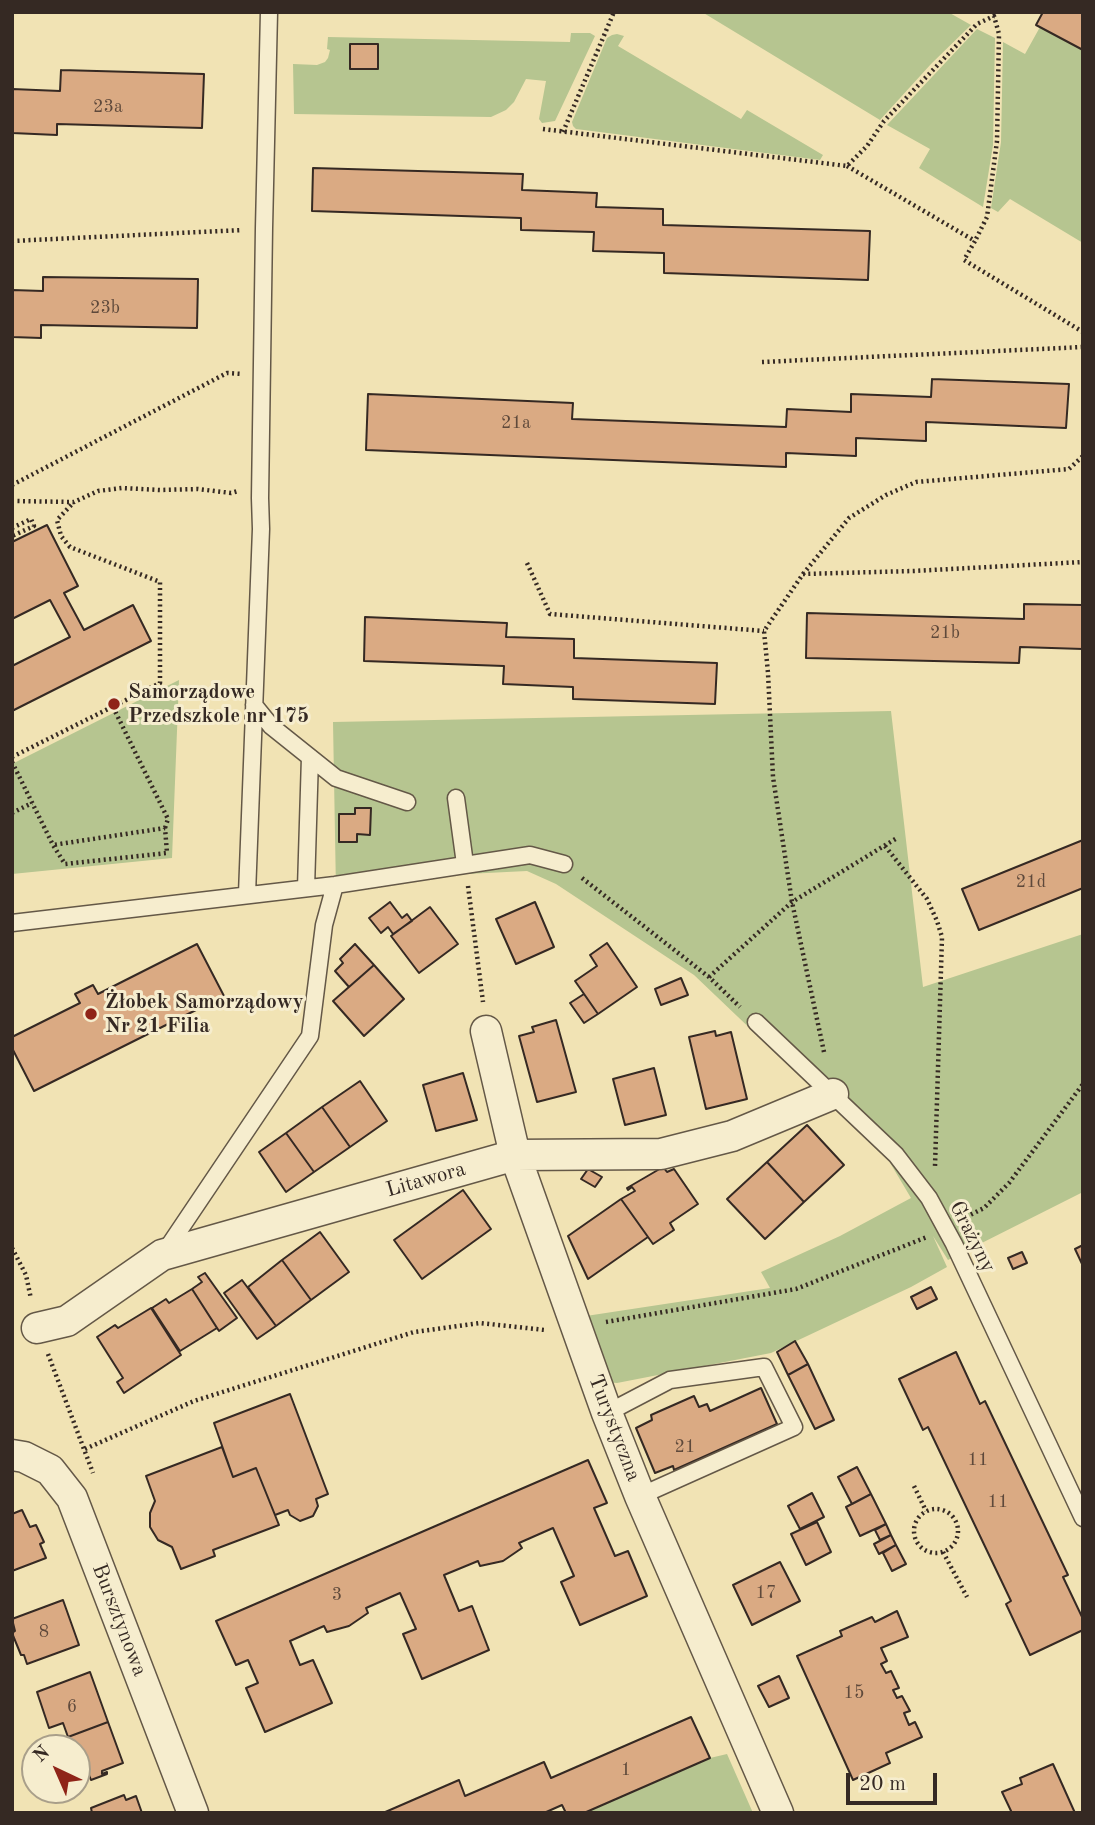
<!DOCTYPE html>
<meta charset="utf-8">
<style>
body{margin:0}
#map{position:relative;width:1095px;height:1825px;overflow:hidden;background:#f1e3b4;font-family:"Old Standard TT",serif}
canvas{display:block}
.frame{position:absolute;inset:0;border:14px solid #352923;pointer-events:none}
.north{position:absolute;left:21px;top:1734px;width:70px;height:70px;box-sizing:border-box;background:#f6edce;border:2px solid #a99f8a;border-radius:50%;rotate:316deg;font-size:19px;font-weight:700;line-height:28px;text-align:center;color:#352923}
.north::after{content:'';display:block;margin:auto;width:24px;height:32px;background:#8f2418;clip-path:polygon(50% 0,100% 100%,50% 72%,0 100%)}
.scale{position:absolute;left:846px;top:1773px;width:91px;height:32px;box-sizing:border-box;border:4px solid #352923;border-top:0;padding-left:9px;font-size:21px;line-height:24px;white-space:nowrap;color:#352923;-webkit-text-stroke:5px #f6edce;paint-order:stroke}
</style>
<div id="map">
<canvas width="1095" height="1825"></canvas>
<div class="frame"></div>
<div class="north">N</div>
<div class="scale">20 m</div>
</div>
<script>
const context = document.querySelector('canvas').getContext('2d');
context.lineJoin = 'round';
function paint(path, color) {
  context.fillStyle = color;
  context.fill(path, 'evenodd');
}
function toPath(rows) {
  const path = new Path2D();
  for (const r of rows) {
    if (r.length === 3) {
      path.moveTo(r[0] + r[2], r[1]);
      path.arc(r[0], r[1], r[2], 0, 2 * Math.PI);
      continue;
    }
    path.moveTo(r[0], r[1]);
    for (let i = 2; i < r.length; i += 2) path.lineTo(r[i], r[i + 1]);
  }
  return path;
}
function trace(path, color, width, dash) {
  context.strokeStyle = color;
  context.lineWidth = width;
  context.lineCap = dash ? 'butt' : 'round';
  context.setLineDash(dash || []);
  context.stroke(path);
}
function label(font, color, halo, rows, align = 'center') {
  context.font = font + ' "Old Standard TT",serif';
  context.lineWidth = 6;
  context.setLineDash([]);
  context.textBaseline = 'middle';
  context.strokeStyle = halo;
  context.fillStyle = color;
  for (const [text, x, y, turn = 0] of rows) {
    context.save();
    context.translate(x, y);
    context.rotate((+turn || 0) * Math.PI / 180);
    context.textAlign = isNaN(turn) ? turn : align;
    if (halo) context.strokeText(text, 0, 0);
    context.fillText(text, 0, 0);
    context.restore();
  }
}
const green = toPath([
 [702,12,948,12,971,25,931,64,880,120],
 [1040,27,1083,50,1083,243,1010,199,998,212,991,208,1001,142,1003,42,1025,54],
 [977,29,995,38,993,145,983,207,919,168,930,149,887,125],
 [571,33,590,33,595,36,555,121,542,123,539,119,546,81,526,79,514,102,506,110,491,117,294,114,293,64,317,65,325,62,328,58,330,50,327,49,328,37,570,42],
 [617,34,624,36,618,46,741,119,747,110,823,155,820,160,576,129,573,126,572,122,607,38,612,35],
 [179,680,172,858,12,874,12,764],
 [891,711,923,987,1083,934,1083,1192,948,1260,933,1236,947,1267,911,1287,771,1353,617,1383,606,1382,586,1316,770,1288,761,1272,840,1236,911,1198,889,1161,694,975,556,884,527,871,466,874,336,891,333,722],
 [727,1754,753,1813,584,1813,710,1758]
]);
const building = toPath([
 [1043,12,1083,12,1083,50,1036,25,1043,12],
 [350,44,378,44,378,69,350,69,350,44],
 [61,70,204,74,202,128,57,124,57,135,12,133,12,89,60,91,61,70],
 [313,168,523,174,522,190,597,193,596,207,663,209,663,225,870,231,868,280,664,273,664,253,593,251,594,232,521,230,521,218,312,211,313,168],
 [43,277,198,279,197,328,41,325,41,338,12,337,12,290,43,291,43,277],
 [932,379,1069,384,1066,428,926,422,926,441,856,438,856,456,786,453,786,467,366,450,368,394,573,403,572,419,786,427,787,409,851,412,851,394,931,397,932,379],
 [47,525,78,586,64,593,84,630,133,605,151,641,12,711,12,666,70,637,50,600,12,619,12,542,47,525],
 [1024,604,1083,605,1083,649,1020,647,1019,663,806,658,807,613,1024,619,1024,604],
 [365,617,507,623,506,637,574,639,574,658,717,663,715,704,573,699,573,687,503,684,504,666,364,661,365,617],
 [355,808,371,808,370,835,357,834,357,842,339,842,339,814,355,814,355,808],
 [1083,840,1083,888,979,930,962,889,1083,840],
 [390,902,402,918,407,914,412,921,393,934,388,927,381,933,369,918,390,902],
 [535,902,554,947,516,964,496,919,535,902],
 [430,907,458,944,419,973,391,936,430,907],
 [607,943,637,987,598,1014,575,981,597,966,590,955,607,943],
 [197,944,224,996,34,1091,12,1048,12,1037,80,1003,75,994,93,985,98,994,197,944],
 [355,944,374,965,349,987,335,971,343,963,340,959,355,944],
 [374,965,404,999,364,1036,333,1001,374,965],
 [681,978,688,995,661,1005,655,989,681,978],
 [584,994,598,1014,584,1023,570,1003,584,994],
 [556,1020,576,1092,537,1102,519,1036,534,1032,532,1027,556,1020],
 [715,1031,716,1036,731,1032,747,1099,706,1109,689,1037,715,1031],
 [654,1068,666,1115,625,1125,613,1079,654,1068],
 [463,1073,477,1120,436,1131,423,1085,463,1073],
 [360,1081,387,1121,350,1147,322,1107,360,1081],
 [322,1107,350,1147,314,1172,286,1133,322,1107],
 [807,1125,844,1165,804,1202,767,1162,807,1125],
 [286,1133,314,1172,286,1192,259,1152,286,1133],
 [767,1162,804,1202,765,1239,727,1199,767,1162],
 [663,1167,667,1172,674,1169,698,1204,670,1223,674,1230,653,1244,621,1199,635,1191,632,1187,628,1190,627,1188,663,1167],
 [588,1169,602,1177,595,1187,581,1179,588,1169],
 [463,1190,491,1229,422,1279,394,1240,463,1190],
 [621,1199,648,1237,588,1279,568,1236,621,1199],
 [320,1232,349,1272,311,1300,282,1260,320,1232],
 [1083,1245,1083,1266,1075,1249,1083,1245],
 [1022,1252,1027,1263,1013,1269,1008,1258,1022,1252],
 [282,1260,311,1300,276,1326,248,1287,282,1260],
 [205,1273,237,1318,219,1331,192,1289,202,1282,198,1277,205,1273],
 [242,1280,276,1326,257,1339,224,1293,242,1280],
 [931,1287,937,1299,917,1309,911,1297,931,1287],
 [192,1289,217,1328,180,1351,152,1308,166,1299,169,1303,192,1289],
 [151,1308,181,1355,124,1393,117,1382,123,1378,97,1337,115,1325,118,1328,151,1308],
 [795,1341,808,1364,788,1375,777,1352,795,1341],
 [956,1352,980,1404,985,1401,1068,1575,1063,1577,1083,1619,1083,1630,1030,1655,1006,1604,1011,1601,928,1427,923,1430,899,1379,956,1352],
 [808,1364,834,1420,815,1429,788,1375,808,1364],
 [761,1388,777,1424,674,1470,673,1466,655,1473,636,1428,652,1420,651,1415,694,1396,699,1407,707,1404,710,1411,761,1388],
 [290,1394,328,1494,316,1499,318,1506,313,1516,300,1521,290,1515,288,1510,275,1515,256,1468,233,1477,214,1423,290,1394],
 [222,1447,233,1477,256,1468,279,1525,213,1550,215,1556,181,1569,172,1547,158,1540,150,1527,150,1513,155,1501,146,1476,222,1447],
 [588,1460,607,1503,594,1508,615,1556,628,1551,647,1596,580,1625,561,1582,574,1576,553,1528,519,1543,522,1548,503,1561,480,1566,478,1561,444,1575,459,1611,472,1606,489,1650,422,1679,403,1634,416,1629,400,1593,366,1608,368,1613,349,1626,327,1632,324,1626,290,1641,300,1665,313,1660,332,1703,265,1732,246,1688,258,1683,248,1660,236,1665,216,1621,588,1460],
 [857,1467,871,1494,852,1504,838,1477,857,1467],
 [812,1493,824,1517,800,1529,788,1506,812,1493],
 [871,1494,886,1524,860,1536,846,1507,871,1494],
 [22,1510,30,1527,36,1525,44,1542,40,1544,46,1558,12,1571,12,1514,22,1510],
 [817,1522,831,1552,806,1565,791,1534,817,1522],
 [886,1524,891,1535,880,1540,875,1530,886,1524],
 [891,1535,896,1545,879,1554,874,1544,891,1535],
 [896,1545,906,1564,892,1571,883,1553,896,1545],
 [780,1562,800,1601,752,1625,733,1585,780,1562],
 [63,1600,79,1645,27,1664,24,1655,21,1655,12,1633,15,1631,12,1619,63,1600],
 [897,1611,908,1637,881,1648,887,1661,881,1664,886,1673,891,1671,899,1688,893,1690,897,1698,902,1696,910,1711,904,1713,909,1725,915,1722,922,1737,886,1753,890,1763,853,1780,797,1656,842,1636,840,1631,872,1617,875,1622,897,1611],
 [90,1672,108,1722,68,1737,63,1723,49,1728,37,1692,90,1672],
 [779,1676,789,1698,769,1707,758,1686,779,1676],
 [691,1717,710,1758,584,1813,566,1813,562,1805,544,1813,383,1813,459,1780,465,1796,544,1762,551,1778,691,1717],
 [108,1722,123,1763,102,1771,102,1774,107,1772,107,1774,91,1780,89,1775,77,1780,77,1748,72,1748,68,1737,108,1722],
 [1053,1764,1075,1813,1012,1813,1002,1792,1022,1784,1020,1778,1053,1764],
 [124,1795,126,1800,136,1796,142,1813,92,1813,91,1808,124,1795]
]);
const path = toPath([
 [543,129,847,166,867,146,884,121,977,24,994,16,999,34,997,141,987,217,975,241],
 [563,132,614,12],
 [847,166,975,241,964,260,1083,332],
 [12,241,242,230],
 [762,362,1083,347],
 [12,485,227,373,242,374],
 [12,501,74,502,98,491,122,488,160,490,198,489,231,493,238,491],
 [12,528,31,519,34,526,12,536],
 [527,563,550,614,764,631],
 [803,574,849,518,886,495,916,482,1069,469,1083,456],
 [113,707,168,819,165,828],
 [12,757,160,683,160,582,70,547,61,536,57,520,74,502],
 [12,762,53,845,65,864,167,853,165,828,53,845],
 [12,813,32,803],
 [885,846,927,899,937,921,942,937,935,1166],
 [582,878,709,977,740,1007],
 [468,886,483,1002],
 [709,977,792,902,897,838],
 [824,1052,792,902,773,777,768,673,764,631,803,574,913,571,1083,562],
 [966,1217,984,1208,1009,1183,1083,1084],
 [12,1248,26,1275,31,1299],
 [606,1322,796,1289,927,1237],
 [48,1354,93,1473],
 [85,1449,194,1401,414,1332,480,1323,545,1330],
 [914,1486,926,1511],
 [936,1531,22],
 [943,1552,967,1597]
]);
const service = toPath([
 [254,705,271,726,336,778,407,802],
 [456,798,465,864],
 [306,888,310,757],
 [247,894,261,529,260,498,264,228,269,12],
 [12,923,335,885,530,855,564,864],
 [756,1022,896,1155,929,1198,954,1244,1083,1518],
 [164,1253,310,1036,324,925,335,885],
 [607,1413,670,1380,764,1367,794,1427,640,1496]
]);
const minor = toPath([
 [486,1031,515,1155,607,1413,640,1496,778,1813],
 [37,1328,67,1321,162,1255,515,1155,661,1154,732,1136,833,1094],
 [12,1455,24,1457,50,1470,72,1498,193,1813]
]);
const markers = [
 [114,704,7,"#8f2418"],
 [91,1014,7,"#8f2418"]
];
const numberNames = [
 ["23a",108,107],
 ["23b",105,308],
 ["21a",516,423],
 ["21b",945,633],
 ["21d",1031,882],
 ["21",685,1447],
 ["11",978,1460],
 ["11",998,1502],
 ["17",766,1593],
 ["3",337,1595],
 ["8",44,1632],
 ["15",854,1693],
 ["6",72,1707],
 ["1",626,1770]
];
const poiNames = [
 ["Samorządowe",128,692],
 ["Przedszkole nr 175",128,716],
 ["Żłobek Samorządowy",105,1002],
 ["Nr 21 Filia",105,1026]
];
const streetNames = [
 ["Litawora",426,1180,-16],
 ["Grażyny",972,1237,63],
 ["Turystyczna",614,1428,69],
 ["Bursztynowa",119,1620,69]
];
paint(green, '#b6c590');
paint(building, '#daaa83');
trace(building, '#352923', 2);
trace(service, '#645847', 19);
trace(minor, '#645847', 33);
trace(path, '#352923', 4.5, [2, 3.5]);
trace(service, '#f6edce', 16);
trace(minor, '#f6edce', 30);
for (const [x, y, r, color] of markers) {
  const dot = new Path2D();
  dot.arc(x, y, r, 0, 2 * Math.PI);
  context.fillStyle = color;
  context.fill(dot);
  trace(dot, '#f6edce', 2.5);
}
label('18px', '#5e493b', null, numberNames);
label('bold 21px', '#352923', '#f6edce', poiNames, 'left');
label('21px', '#352923', '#f6edce', streetNames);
</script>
